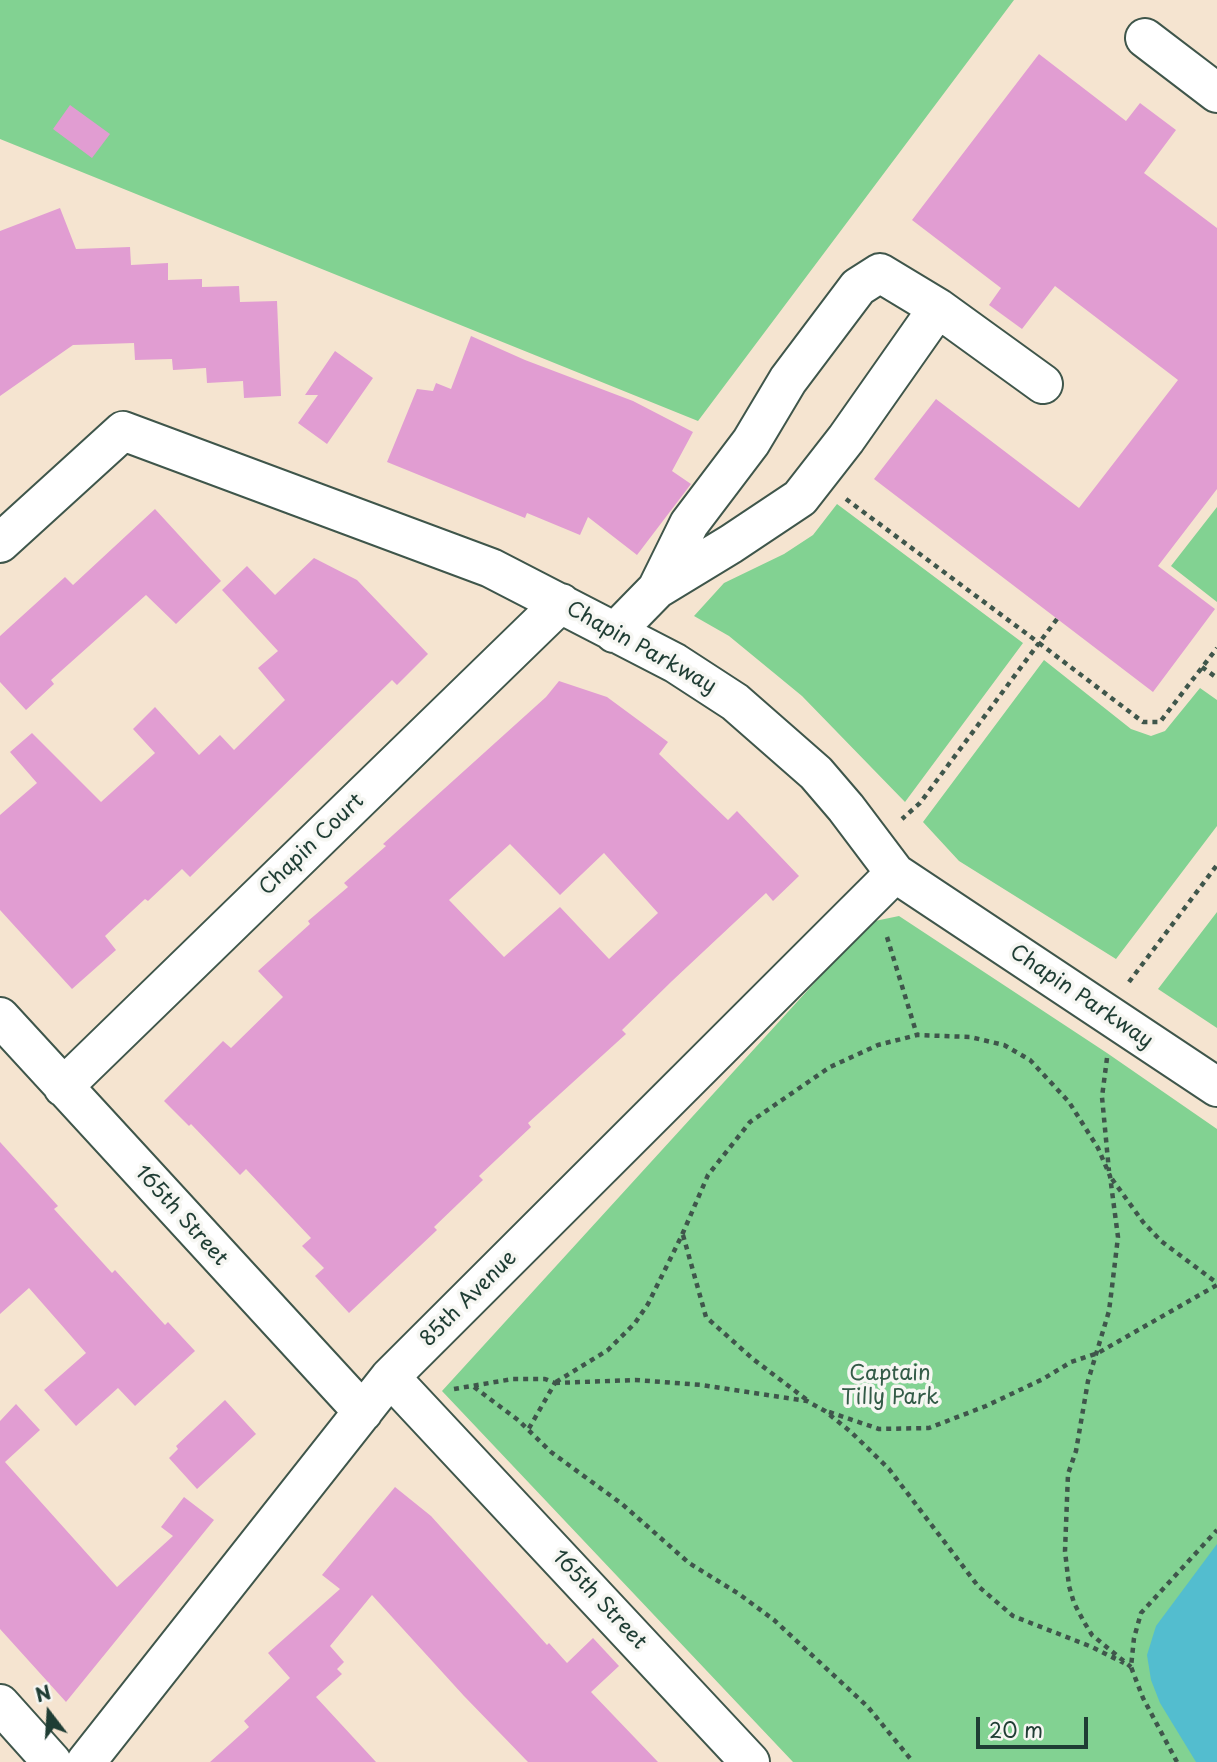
<!DOCTYPE html>
<style>
body{margin:0}
#map{position:relative;width:1217px;height:1762px;overflow:hidden;background:#f5e4d0;font-family:"Playpen Sans",sans-serif}
canvas{display:block}
.north{position:absolute;left:14px;top:1678px;width:70px;height:70px;-webkit-text-stroke:5px #f6f6f2;paint-order:stroke;rotate:343deg;font-size:19px;font-weight:700;line-height:28px;text-align:center;color:#1f3d34}
.north::after{content:'';display:block;margin:auto;width:24px;height:32px;background:#1f3d34;clip-path:polygon(50% 0,100% 100%,50% 72%,0 100%)}
.scale{position:absolute;left:976px;top:1717px;width:112px;height:32px;box-sizing:border-box;border:4px solid #1f3d34;border-top:0;padding-left:9px;font-size:21px;line-height:24px;white-space:nowrap;color:#1f3d34;-webkit-text-stroke:5px #f6f6f2;paint-order:stroke}
</style>
<div id="map">
<canvas width="1217" height="1762"></canvas>
<div class="north">N</div>
<div class="scale">20 m</div>
</div>
<script>
const context = document.querySelector('canvas').getContext('2d');
context.lineJoin = 'round';
function paint(path, color) {
  context.fillStyle = color;
  context.fill(path, 'evenodd');
}
function toPath(rows) {
  const path = new Path2D();
  for (const r of rows) {
    path.moveTo(r[0], r[1]);
    for (let i = 2; i < r.length; i += 2) path.lineTo(r[i], r[i + 1]);
  }
  return path;
}
function trace(path, color, width, dash) {
  context.strokeStyle = color;
  context.lineWidth = width;
  context.lineCap = dash ? 'butt' : 'round';
  context.setLineDash(dash || []);
  context.stroke(path);
}
function label(font, color, halo, rows, align = 'center') {
  context.font = font + ' "Playpen Sans",sans-serif';
  context.lineWidth = 7;
  context.setLineDash([]);
  context.textBaseline = 'middle';
  context.strokeStyle = halo;
  context.fillStyle = color;
  for (const [text, x, y, turn = 0] of rows) {
    context.save();
    context.translate(x, y);
    context.rotate((+turn || 0) * Math.PI / 180);
    context.textAlign = isNaN(turn) ? turn : align;
    if (halo) context.strokeText(text, 0, 0);
    context.fillText(text, 0, 0);
    context.restore();
  }
}
const green = toPath([
 [0,0,1014,0,698,421,0,139],
 [837,504,1023,643,905,802,802,696,729,636,694,616,724,583,784,554,813,535],
 [1217,507,1217,602,1171,566],
 [1044,660,1131,729,1151,736,1165,731,1200,688,1217,700,1217,826,1116,959,959,861,923,822],
 [1217,912,1217,1028,1158,989],
 [899,916,1107,1053,1217,1129,1217,1762,793,1762,442,1391,870,922]
]);
const water = toPath([
 [1217,1544,1217,1762,1196,1762,1160,1703,1151,1680,1147,1655,1156,1626]
]);
const building = toPath([
 [1039,54,1126,121,1140,103,1176,130,1144,173,1217,228,1217,489,1158,566,1215,609,1153,692,874,479,936,399,1079,508,1178,380,1055,286,1022,329,989,305,1001,288,912,220],
 [70,105,110,134,92,158,53,129],
 [60,208,76,249,130,247,131,265,168,263,168,280,202,279,202,287,239,286,240,302,277,301,281,396,244,398,243,381,207,383,206,368,173,370,172,359,135,360,134,343,73,345,0,396,0,231],
 [471,336,525,360,633,401,693,432,672,471,691,484,637,555,588,517,580,535,527,513,525,518,387,462,417,389,433,391,436,383,451,389],
 [335,351,373,378,327,444,298,423,318,395,305,395],
 [155,509,221,581,176,624,146,595,51,680,54,684,26,710,0,682,0,636,65,577,73,585],
 [314,558,357,580,428,654,397,685,392,680,190,877,182,869,148,901,145,899,105,936,116,950,72,989,0,910,0,815,37,783,10,752,32,733,101,802,155,753,133,729,155,707,199,755,220,735,234,750,285,700,258,668,278,651,222,590,247,566,275,595],
 [559,681,607,697,668,742,659,754,728,820,737,811,799,876,773,901,766,893,672,981,622,1030,626,1034,528,1123,531,1127,479,1176,483,1180,434,1227,437,1230,349,1313,315,1276,324,1268,302,1246,311,1238,246,1169,240,1175,191,1124,189,1126,164,1101,223,1041,231,1048,283,997,258,971,310,924,308,921,348,887,344,883,386,846,383,844,546,697],
 [510,844,560,895,604,853,658,913,609,959,560,907,504,957,449,900],
 [0,1142,58,1206,54,1209,112,1273,115,1270,165,1325,168,1322,195,1351,135,1406,118,1388,76,1426,44,1390,86,1353,29,1288,0,1314],
 [225,1400,256,1434,197,1489,169,1458,178,1449,176,1446],
 [16,1404,40,1430,5,1462,117,1587,173,1536,161,1527,184,1497,214,1520,66,1702,0,1629,0,1421],
 [395,1487,431,1516,547,1645,549,1643,567,1663,593,1638,619,1666,591,1692,658,1762,528,1762,464,1696,372,1595,330,1646,344,1662,337,1669,342,1674,316,1697,376,1762,210,1762,249,1727,244,1721,290,1678,268,1653,340,1589,322,1575]
]);
const path = toPath([
 [846,499,1039,643,920,803,902,819],
 [1057,619,1039,643,1143,722,1160,722,1217,648],
 [1202,667,1217,678],
 [887,937,917,1035,970,1037,1004,1045,1030,1060,1069,1102,1098,1148,1110,1176,1118,1237,1112,1287,1109,1311,1088,1381,1076,1451,1068,1474,1065,1551,1069,1586,1074,1603,1084,1622,1092,1635,1131,1667],
 [1129,982,1217,865],
 [1107,1058,1102,1097,1109,1171],
 [1112,1179,1143,1222,1161,1241,1217,1283],
 [683,1235,706,1317,753,1359,807,1400],
 [556,1382,608,1350,635,1323,648,1304,682,1235,708,1175,750,1122,830,1067,878,1045,917,1035],
 [555,1383,635,1380,702,1385,807,1401,825,1411,851,1432,889,1469,978,1586,1013,1616,1092,1647,1124,1663],
 [474,1387,518,1420,551,1452,622,1504,689,1563,739,1594,774,1620,868,1707,913,1762],
 [454,1389,513,1379,545,1379,555,1383,528,1430],
 [829,1412,879,1429,929,1428,986,1406,1043,1379,1071,1362,1098,1353,1217,1285],
 [1177,1762,1143,1698,1131,1667,1134,1638,1141,1613,1217,1530]
]);
const minor = toPath([
 [1145,38,1217,93],
 [0,543,123,431,491,568,675,663,735,702,816,773,846,808,895,873,1217,1087],
 [657,589,689,524,751,442,788,380,858,287,880,273,938,308,1043,384],
 [614,633,657,589,731,544,800,498,846,439,938,308],
 [0,1017,363,1412],
 [63,1087,561,603],
 [390,1377,750,1762],
 [0,1704,52,1762],
 [86,1762,390,1377,895,873]
]);
const streetNames = [
 ["Chapin Parkway",641,648,29],
 ["Chapin Court",312,845,-44],
 ["Chapin Parkway",1081,997,34],
 ["165th Street",181,1216,48],
 ["85th Avenue",469,1299,-45],
 ["165th Street",599,1600,47]
];
const parkNames = [
 ["Captain",890,1374],
 ["Tilly Park",890,1398]
];
paint(green, '#82d292');
paint(water, '#53bdcf');
paint(building, '#e19dd2');
trace(minor, '#3f564b', 42);
trace(path, '#3f564b', 4.5, [5, 5]);
trace(minor, '#fff', 38);
label('21px', '#1f3d34', '#f6f6f2', streetNames);
label('21px', '#335b47', '#f6f6f2', parkNames);
</script>
